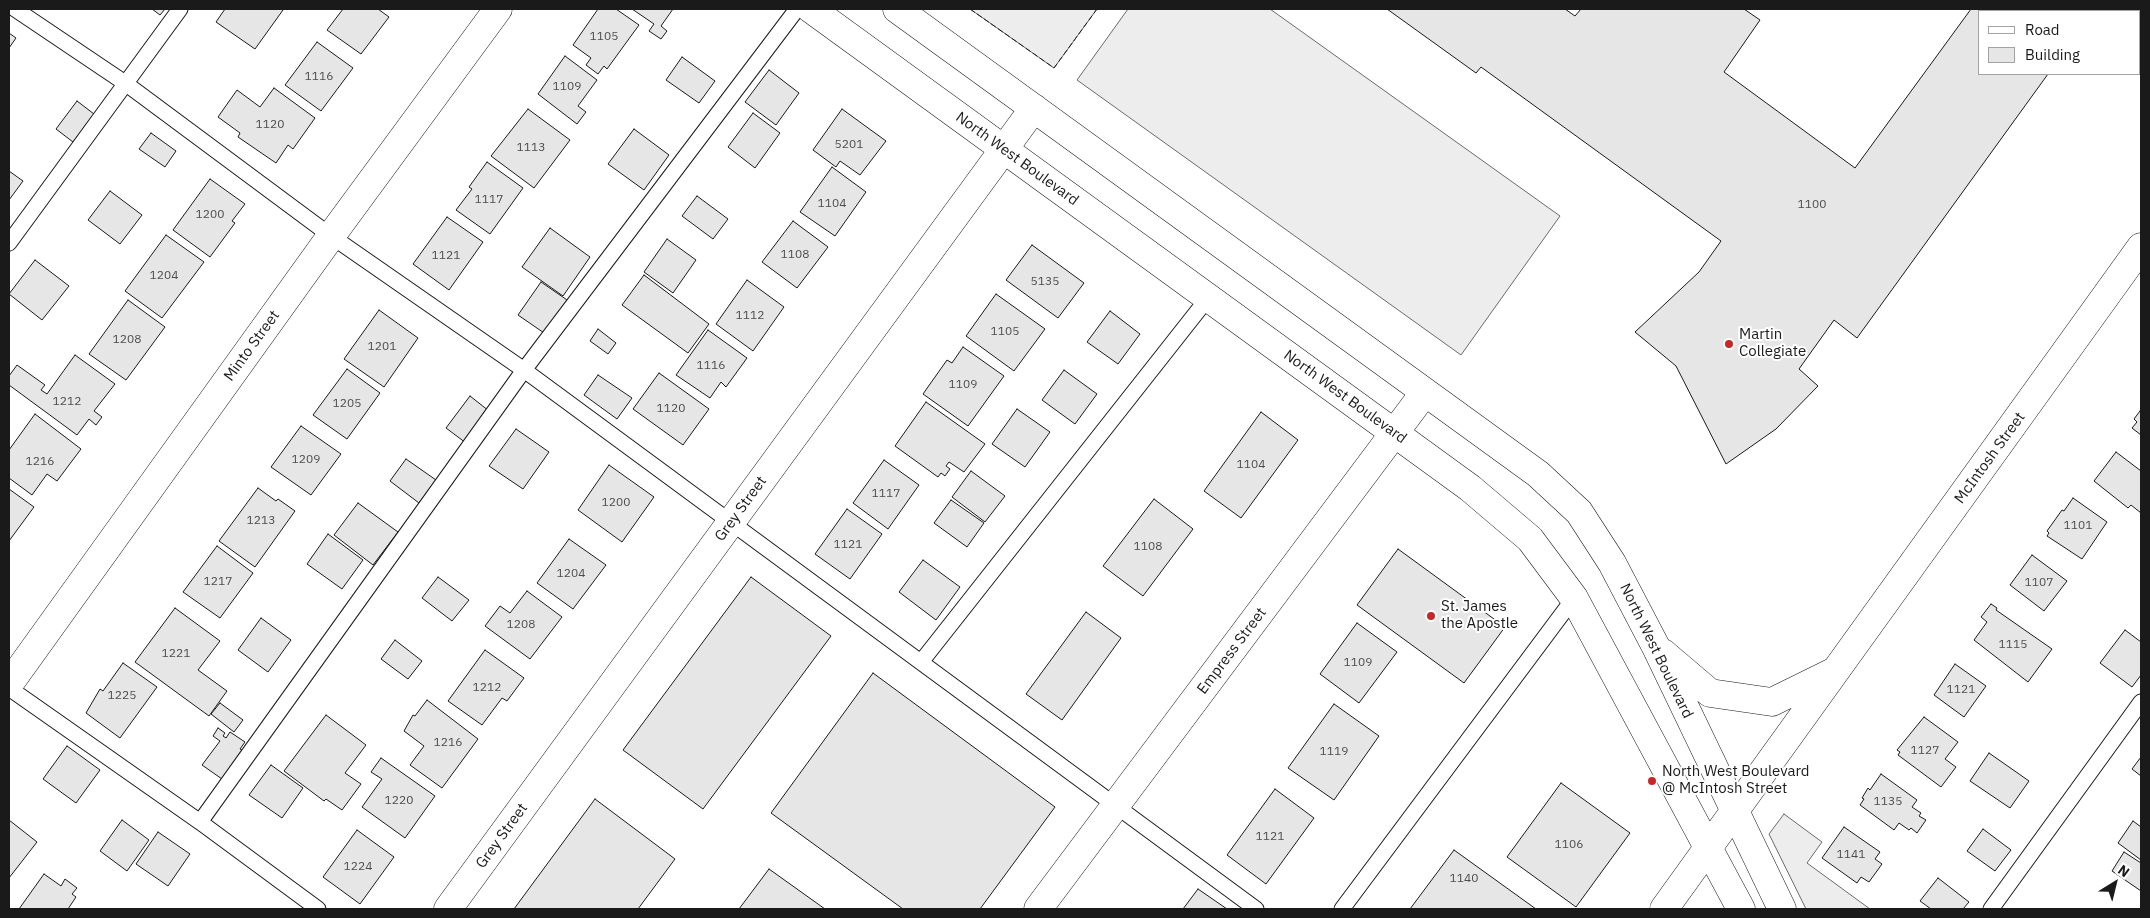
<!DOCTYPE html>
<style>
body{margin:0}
#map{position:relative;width:2150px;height:918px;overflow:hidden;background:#fff;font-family:"IBM Plex Sans",sans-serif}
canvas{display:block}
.frame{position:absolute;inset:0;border:10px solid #1a1a1a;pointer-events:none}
.legend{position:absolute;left:1978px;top:10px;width:162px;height:65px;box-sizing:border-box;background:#fff;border:1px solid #a3a3a3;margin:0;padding:6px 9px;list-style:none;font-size:15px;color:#1a1a1a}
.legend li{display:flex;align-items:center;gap:10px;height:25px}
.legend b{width:25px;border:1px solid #a3a3a3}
.north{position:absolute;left:2090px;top:858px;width:50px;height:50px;-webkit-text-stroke:4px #fff;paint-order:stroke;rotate:36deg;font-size:14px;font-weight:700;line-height:20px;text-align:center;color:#1a1a1a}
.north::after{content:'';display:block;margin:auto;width:18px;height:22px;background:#1a1a1a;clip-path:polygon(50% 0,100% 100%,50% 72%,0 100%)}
</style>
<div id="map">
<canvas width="2150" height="918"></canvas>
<div class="frame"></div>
<ul class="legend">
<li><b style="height:6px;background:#fff"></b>Road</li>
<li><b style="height:14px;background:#e6e6e6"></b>Building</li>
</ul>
<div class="north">N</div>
</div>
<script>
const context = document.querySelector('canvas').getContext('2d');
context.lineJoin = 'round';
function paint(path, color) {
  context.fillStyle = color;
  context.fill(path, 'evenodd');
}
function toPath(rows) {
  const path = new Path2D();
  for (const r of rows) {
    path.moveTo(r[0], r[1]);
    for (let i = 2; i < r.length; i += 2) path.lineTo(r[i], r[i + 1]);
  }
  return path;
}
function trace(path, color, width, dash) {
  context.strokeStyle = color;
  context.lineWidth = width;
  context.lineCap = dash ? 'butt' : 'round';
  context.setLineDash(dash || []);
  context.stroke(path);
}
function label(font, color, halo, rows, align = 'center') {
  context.font = font + ' "IBM Plex Sans",sans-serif';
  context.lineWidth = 4;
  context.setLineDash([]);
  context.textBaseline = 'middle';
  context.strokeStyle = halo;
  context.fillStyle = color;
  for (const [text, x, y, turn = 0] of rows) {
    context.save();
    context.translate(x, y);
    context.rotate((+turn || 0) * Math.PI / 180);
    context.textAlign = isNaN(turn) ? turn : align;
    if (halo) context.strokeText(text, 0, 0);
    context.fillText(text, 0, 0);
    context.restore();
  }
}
const built = toPath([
 [970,9,1097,9,1054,68,970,9],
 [1128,9,1270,9,1560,216,1461,355,1077,80,1128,9],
 [1784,814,1822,842,1807,863,1870,909,1806,909,1769,834,1784,814]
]);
const building = toPath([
 [152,9,165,9,160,15,152,9],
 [225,9,281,9,283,10,255,49,216,22,225,9],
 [343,9,378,9,389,17,361,54,327,30,343,9],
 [598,9,616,9,639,25,607,69,604,66,598,74,586,65,591,58,573,45,598,9],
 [632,9,673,9,661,26,667,31,661,39,649,31,654,24,632,9],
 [1387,9,1565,9,1575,16,1581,9,1744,9,1760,20,1724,72,1855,168,1971,9,2037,9,2040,11,1979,11,1979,74,2048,74,1857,338,1834,320,1799,369,1818,386,1776,429,1726,464,1676,366,1635,332,1699,272,1721,241,1481,67,1476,73,1387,9],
 [9,33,16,38,9,48,9,33],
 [317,42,353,68,321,111,285,85,317,42],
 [565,56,597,80,578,106,586,112,577,124,538,94,565,56],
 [682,57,715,81,699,103,666,80,682,57],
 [769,70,799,93,776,125,745,102,769,70],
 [274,88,315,118,293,149,288,145,276,163,238,137,240,133,218,117,237,90,260,107,274,88],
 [77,101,94,114,73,142,56,129,77,101],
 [528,109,570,140,534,188,491,156,528,109],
 [842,109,886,141,860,175,840,161,836,167,813,150,842,109],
 [753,113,780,133,755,168,728,147,753,113],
 [634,129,669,155,644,190,608,164,634,129],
 [151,133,176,151,165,167,139,149,151,133],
 [487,162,523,188,490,234,456,210,472,189,469,187,487,162],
 [832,167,866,192,835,236,800,212,832,167],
 [9,171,23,181,9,200,9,171],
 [210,179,245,204,232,221,235,223,210,257,173,230,210,179],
 [110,191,142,215,120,244,88,220,110,191],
 [697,196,728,219,713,239,682,216,697,196],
 [447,217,483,242,449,290,413,264,447,217],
 [793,221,828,247,797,288,762,262,793,221],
 [550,228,590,257,563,296,522,267,550,228],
 [166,235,204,262,162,318,125,291,166,235],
 [667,239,696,260,673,293,644,272,667,239],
 [1032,245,1084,283,1058,318,1006,280,1032,245],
 [35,260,69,286,42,320,9,294,35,260],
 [644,275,709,324,688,353,622,305,644,275],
 [747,280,784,307,753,351,716,324,747,280],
 [541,282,570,302,547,335,518,315,541,282],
 [996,294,1045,329,1014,371,966,336,996,294],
 [128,300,165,327,126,380,89,354,128,300],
 [379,310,418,338,384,387,344,359,379,310],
 [1110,311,1140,334,1118,364,1087,342,1110,311],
 [598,329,616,343,608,354,590,341,598,329],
 [708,330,747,358,726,387,721,382,710,398,676,375,708,330],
 [963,347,1004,376,968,426,923,394,947,360,952,363,963,347],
 [75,355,115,384,94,411,102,417,96,425,89,419,77,435,9,385,9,376,17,365,45,385,41,390,47,394,75,355],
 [347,369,380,393,347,439,313,415,347,369],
 [1064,370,1097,394,1075,424,1042,400,1064,370],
 [659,373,709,409,683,445,633,409,659,373],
 [598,375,632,398,617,419,584,395,598,375],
 [470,396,489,411,466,443,446,428,470,396],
 [926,402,985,444,964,472,949,462,946,466,950,469,945,476,941,473,938,477,895,446,926,402],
 [1017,409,1050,432,1025,467,992,444,1017,409],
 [2140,411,2141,411,2141,435,2132,428,2137,422,2134,419,2140,411],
 [1261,412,1298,440,1241,518,1204,491,1261,412],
 [35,414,81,449,57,481,47,474,32,495,9,478,9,450,35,414],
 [301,426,341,454,311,495,271,467,301,426],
 [516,429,549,452,523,489,489,466,516,429],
 [2116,452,2141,471,2141,513,2131,505,2128,508,2094,481,2116,452],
 [406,459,436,480,419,503,390,481,406,459],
 [884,460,919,485,888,529,853,503,884,460],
 [609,465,654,497,622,542,578,510,609,465],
 [971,471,1005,496,985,522,952,497,971,471],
 [258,488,276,501,278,499,295,511,255,567,219,541,258,488],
 [9,489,34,507,9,541,9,489],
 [2073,498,2107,522,2082,559,2047,536,2049,533,2047,531,2062,510,2064,511,2073,498],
 [1154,499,1193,529,1143,596,1103,566,1154,499],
 [951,500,984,523,967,547,934,523,951,500],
 [358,503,398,532,373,565,334,535,358,503],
 [847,509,882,534,850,579,815,554,847,509],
 [328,534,363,560,342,589,307,564,328,534],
 [569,539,606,565,573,609,537,583,569,539],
 [217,546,253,573,220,618,183,592,217,546],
 [1398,549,1505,627,1464,683,1357,605,1398,549],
 [2032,555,2067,581,2044,611,2010,585,2032,555],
 [923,560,960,587,936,620,899,592,923,560],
 [438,577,469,600,452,621,422,598,438,577],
 [751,577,831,636,703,809,623,750,751,577],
 [527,591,562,617,530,659,485,626,500,606,510,613,527,591],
 [1991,604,1997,608,1996,610,2052,649,2028,682,1974,640,1987,622,1981,617,1991,604],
 [175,608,220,641,198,670,227,691,209,716,135,662,175,608],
 [1086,612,1121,638,1062,720,1026,694,1086,612],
 [261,618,291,640,268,672,238,650,261,618],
 [1357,623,1397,652,1359,703,1320,674,1357,623],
 [2125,630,2141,642,2141,675,2132,687,2100,663,2125,630],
 [395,640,422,661,408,679,381,659,395,640],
 [485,650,524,678,507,701,502,698,482,725,448,701,485,650],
 [123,663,157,687,120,738,86,713,100,689,103,691,123,663],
 [1955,664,1986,686,1964,717,1934,695,1955,664],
 [873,673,1055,807,980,909,903,909,771,813,873,673],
 [427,700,478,739,442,788,410,765,424,746,404,731,413,715,415,716,427,700],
 [220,703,243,720,234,732,211,714,220,703],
 [1334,704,1379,736,1334,800,1288,768,1334,704],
 [326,715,366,745,345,773,361,784,342,810,326,799,324,801,284,771,326,715],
 [1924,717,1958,742,1945,759,1956,767,1941,787,1898,755,1900,752,1897,750,1924,717],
 [218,728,225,733,223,736,226,738,230,732,245,742,240,749,242,750,222,779,202,765,220,741,213,736,218,728],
 [67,746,100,770,76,803,43,779,67,746],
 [1989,753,2029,781,2010,808,1970,781,1989,753],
 [2141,757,2141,776,2132,769,2141,757],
 [381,758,435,796,405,838,362,807,382,779,371,772,381,758],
 [271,765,303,788,282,818,249,795,271,765],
 [1881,774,1917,800,1912,807,1921,813,1919,816,1926,820,1917,833,1911,828,1909,830,1899,823,1894,830,1860,805,1864,799,1862,798,1868,788,1870,790,1881,774],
 [1561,783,1630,833,1576,907,1507,857,1561,783],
 [1275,789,1314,818,1266,884,1227,855,1275,789],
 [595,799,675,859,638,909,514,909,595,799],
 [9,820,37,842,9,878,9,820],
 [122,820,149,840,127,871,100,851,122,820],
 [2133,821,2141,827,2141,860,2118,843,2133,821],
 [1844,827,1880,852,1875,859,1882,864,1869,882,1861,877,1857,883,1822,858,1844,827],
 [1983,829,2011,850,1995,871,1967,851,1983,829],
 [357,830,394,857,360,904,323,877,357,830],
 [158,832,190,854,168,886,136,864,158,832],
 [1454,850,1536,909,1410,909,1454,850],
 [2124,852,2141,863,2141,891,2112,871,2124,852],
 [769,869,825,909,739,909,769,869],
 [44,874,61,886,65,879,77,888,72,894,76,897,68,909,19,909,44,874],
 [1938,878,1969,902,1963,909,1931,909,1920,901,1938,878],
 [1198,889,1227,909,1183,909,1198,889]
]);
const service = toPath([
 [15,9,125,83,331,236,524,370,1256,909],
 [9,243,180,9],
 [921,662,1208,298],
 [9,688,200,822,318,909],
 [200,822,524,370,797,9],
 [1342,909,1574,598],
 [1991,909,2141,702]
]);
const minor = toPath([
 [811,9,1470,488,1530,539,1574,598,1741,909],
 [897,9,1538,474,1579,512,1612,563,1656,647,1782,909],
 [1663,653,1710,693,1772,702,1835,671],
 [9,684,331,236,498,9],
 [448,909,1034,108],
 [1038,909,1425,392],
 [1664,909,2141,247]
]);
const fence = toPath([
 [970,9,1054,68,1097,9],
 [2081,9,2085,11],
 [2139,50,2141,52]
]);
const markers = [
 [1729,344,5,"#c62828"],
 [1431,616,5,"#c62828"],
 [1652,781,5,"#c62828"]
];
const numberNames = [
 ["1105",604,37],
 ["1116",319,77],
 ["1109",567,87],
 ["1120",270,125],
 ["5201",849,145],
 ["1113",531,148],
 ["1117",489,200],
 ["1104",832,204],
 ["1100",1812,205],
 ["1200",210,215],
 ["1108",795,255],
 ["1121",446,256],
 ["1204",164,276],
 ["5135",1045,282],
 ["1112",750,316],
 ["1105",1005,332],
 ["1208",127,340],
 ["1201",382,347],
 ["1116",711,366],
 ["1109",963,385],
 ["1212",67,402],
 ["1205",347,404],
 ["1120",671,409],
 ["1209",306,460],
 ["1216",40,462],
 ["1104",1251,465],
 ["1117",886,494],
 ["1200",616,503],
 ["1213",261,521],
 ["1101",2078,526],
 ["1121",848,545],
 ["1108",1148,547],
 ["1204",571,574],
 ["1217",218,582],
 ["1107",2039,583],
 ["1208",521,625],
 ["1115",2013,645],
 ["1221",176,654],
 ["1109",1358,663],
 ["1212",487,688],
 ["1121",1961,690],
 ["1225",122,696],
 ["1216",448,743],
 ["1127",1925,751],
 ["1119",1334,752],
 ["1220",399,801],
 ["1135",1888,802],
 ["1121",1270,837],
 ["1106",1569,845],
 ["1141",1851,855],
 ["1224",358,867],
 ["1140",1464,879]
];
const streetNames = [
 ["North West Boulevard",1017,159,36],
 ["Minto Street",252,346,-54],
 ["North West Boulevard",1345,397,36],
 ["McIntosh Street",1990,458,-54],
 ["Grey Street",741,509,-54],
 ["Empress Street",1232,651,-53],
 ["North West Boulevard",1656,651,64],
 ["Grey Street",502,836,-54]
];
const poiNames = [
 ["Martin",1739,335],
 ["Collegiate",1739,352],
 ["St. James",1441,607],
 ["the Apostle",1441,624],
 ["North West Boulevard",1662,772],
 ["@ McIntosh Street",1662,789]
];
paint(built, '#ededed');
trace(built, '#6a6a6a', 1);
paint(building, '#e6e6e6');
trace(building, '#1a1a1a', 1);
trace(service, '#1a1a1a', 17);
trace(minor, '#1a1a1a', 29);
trace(service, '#fff', 15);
trace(minor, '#fff', 28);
trace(fence, '#1a1a1a', 1, [6, 2.5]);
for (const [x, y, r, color] of markers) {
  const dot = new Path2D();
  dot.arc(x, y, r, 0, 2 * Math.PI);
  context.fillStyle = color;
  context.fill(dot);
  trace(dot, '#fff', 2);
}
label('12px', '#4d4d4d', null, numberNames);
label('15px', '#1a1a1a', '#fff', streetNames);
label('15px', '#1a1a1a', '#fff', poiNames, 'left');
</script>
